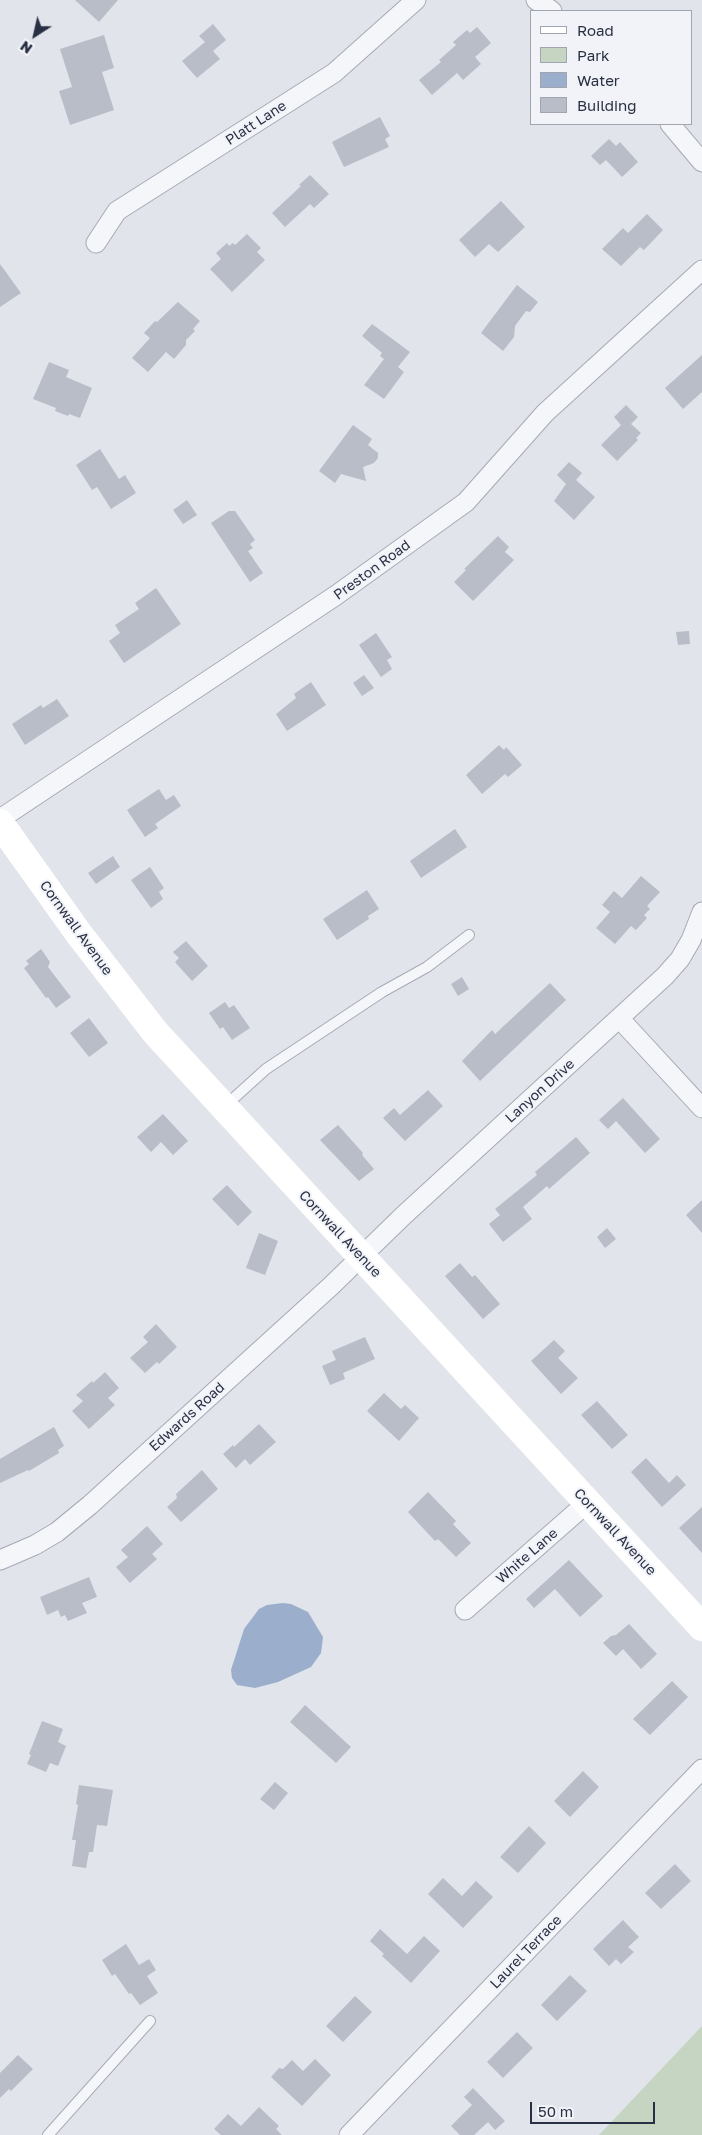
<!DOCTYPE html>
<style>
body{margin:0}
#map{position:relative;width:702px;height:2135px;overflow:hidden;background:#e1e4eb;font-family:"Golos Text",sans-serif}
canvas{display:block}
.legend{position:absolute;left:530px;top:10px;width:162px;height:115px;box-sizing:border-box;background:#f1f3f8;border:1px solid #a1a5b0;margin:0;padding:6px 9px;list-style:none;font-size:15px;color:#293043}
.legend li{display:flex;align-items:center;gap:10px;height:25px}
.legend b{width:25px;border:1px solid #a1a5b0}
.north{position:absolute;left:10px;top:10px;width:50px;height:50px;-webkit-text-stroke:4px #f1f3f8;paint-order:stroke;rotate:215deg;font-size:14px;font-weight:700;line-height:20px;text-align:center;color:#293043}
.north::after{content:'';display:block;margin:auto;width:18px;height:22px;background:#293043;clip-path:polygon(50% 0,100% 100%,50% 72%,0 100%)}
.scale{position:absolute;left:530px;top:2102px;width:125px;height:22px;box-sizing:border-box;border:2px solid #293043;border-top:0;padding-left:6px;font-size:15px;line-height:18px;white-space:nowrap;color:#293043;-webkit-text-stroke:4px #f1f3f8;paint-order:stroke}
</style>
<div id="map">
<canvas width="702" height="2135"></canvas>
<ul class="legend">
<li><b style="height:6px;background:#fff"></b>Road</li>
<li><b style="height:14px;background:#c5d5c2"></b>Park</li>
<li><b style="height:14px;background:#9bafcc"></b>Water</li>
<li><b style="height:14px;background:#b8bdc8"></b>Building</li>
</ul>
<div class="north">N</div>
<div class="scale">50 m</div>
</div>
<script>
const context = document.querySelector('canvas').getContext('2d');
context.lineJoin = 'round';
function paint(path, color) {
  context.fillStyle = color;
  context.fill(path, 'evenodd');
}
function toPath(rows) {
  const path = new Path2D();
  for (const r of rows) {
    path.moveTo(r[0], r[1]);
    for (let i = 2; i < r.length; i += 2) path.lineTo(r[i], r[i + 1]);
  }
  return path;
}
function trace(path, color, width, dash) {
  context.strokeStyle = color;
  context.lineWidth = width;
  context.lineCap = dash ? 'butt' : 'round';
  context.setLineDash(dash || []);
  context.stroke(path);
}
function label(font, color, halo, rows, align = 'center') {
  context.font = font + ' "Golos Text",sans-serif';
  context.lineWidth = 4;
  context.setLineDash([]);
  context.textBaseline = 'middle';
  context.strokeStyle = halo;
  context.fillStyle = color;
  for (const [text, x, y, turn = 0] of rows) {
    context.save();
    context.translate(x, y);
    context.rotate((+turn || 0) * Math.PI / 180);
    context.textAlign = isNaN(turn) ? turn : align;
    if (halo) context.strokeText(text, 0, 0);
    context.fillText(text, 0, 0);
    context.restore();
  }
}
const green = toPath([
 [702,2026,702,2135,599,2135]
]);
const water = toPath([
 [283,1603,291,1604,308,1612,323,1637,321,1653,311,1667,278,1682,255,1688,237,1685,232,1678,231,1670,244,1629,259,1609,267,1605]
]);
const building = toPath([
 [75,0,118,0,99,22],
 [213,24,226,40,213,51,220,59,197,78,182,61,205,42,199,36],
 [477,27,491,43,475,57,481,64,463,80,457,73,432,95,419,80,441,62,439,60,456,45,453,42,467,30,470,33],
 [104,35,114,68,102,72,114,110,70,125,59,91,72,87,60,49],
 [380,117,390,136,385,139,389,147,344,167,332,142],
 [609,139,616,146,620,142,638,162,622,177,606,160,600,165,591,156],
 [310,175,329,194,314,208,310,204,285,227,272,213,301,186,299,185],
 [501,201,525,227,498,252,489,244,475,257,459,240],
 [647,214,663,230,644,250,640,247,621,266,602,249,623,228,628,233],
 [247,234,261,248,257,252,265,260,232,292,210,269,221,259,216,253,227,243,229,246,233,243,235,245],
 [0,264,21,293,0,307],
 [517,285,538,302,530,312,526,311,515,326,514,337,503,351,481,333],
 [178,302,200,321,193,329,195,331,186,340,186,345,174,359,166,352,148,372,132,358,150,338,144,333,155,321,157,322],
 [372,324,410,352,398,367,404,372,384,399,364,385,384,359,380,356,382,353,362,336],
 [702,355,702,392,683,409,665,388],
 [49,362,69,370,66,377,92,388,80,418,69,414,68,416,55,411,56,408,33,399],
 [626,405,638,417,631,424,641,433,636,438,638,440,617,461,601,445,621,425,614,417],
 [353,425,372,439,368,445,378,453,378,458,374,463,363,467,366,481,341,474,335,483,319,471],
 [100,449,119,479,125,475,136,493,111,509,97,487,92,490,76,465],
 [569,462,582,473,576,480,595,497,574,520,554,501,566,484,557,475],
 [187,500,197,515,183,524,173,510],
 [229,511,235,511,255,540,250,544,253,548,248,551,263,573,250,582,211,523],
 [498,536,509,547,505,552,514,560,473,601,454,582,466,570,464,569],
 [156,588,181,624,124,663,109,641,120,633,115,625,139,609,135,603],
 [689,631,690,644,678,645,676,632],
 [376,633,392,657,387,660,392,669,381,677,359,645],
 [364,675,374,688,362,696,353,683],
 [311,682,326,705,287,731,276,714,296,698,294,694],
 [57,699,69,716,25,745,12,724,41,705,43,708],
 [499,745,504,750,506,747,522,765,508,777,505,774,482,794,466,775],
 [159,789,166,800,174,795,181,806,155,824,158,828,145,837,127,810],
 [455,829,467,847,421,878,410,861],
 [113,856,120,867,96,884,88,873],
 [150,867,164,888,159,892,163,899,151,908,131,880],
 [641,876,660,892,647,906,650,909,644,915,647,918,636,930,631,926,615,944,596,928,610,912,602,905,614,891,622,898],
 [367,890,379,909,368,916,369,919,337,940,323,919],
 [186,941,208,966,192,981,175,962,179,958,173,952],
 [41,949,50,962,48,967,71,997,56,1008,48,997,46,998,24,968,29,964,26,961],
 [462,977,469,989,458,996,451,984],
 [550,983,566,1000,480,1081,462,1061,492,1030,495,1034],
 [225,1002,229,1008,234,1005,250,1028,232,1040,223,1027,220,1029,209,1013],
 [89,1018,108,1043,89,1057,70,1033],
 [428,1090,443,1106,405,1141,383,1118,394,1108,400,1115],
 [623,1098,660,1139,645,1153,616,1121,608,1129,599,1120],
 [163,1114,188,1141,173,1155,161,1142,151,1152,137,1137],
 [338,1125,363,1153,362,1155,374,1169,359,1181,320,1140],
 [576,1137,590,1153,549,1189,547,1186,523,1207,532,1219,503,1242,489,1224,500,1215,495,1209,537,1175,535,1172],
 [227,1185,252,1212,238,1226,212,1199],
 [702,1200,702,1233,686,1215],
 [607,1228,616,1239,605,1248,597,1237],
 [259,1233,278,1241,265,1275,246,1268],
 [460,1263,472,1277,475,1275,500,1304,483,1319,445,1276],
 [156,1324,177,1347,159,1364,157,1362,145,1373,130,1358,148,1342,143,1337],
 [365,1337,375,1359,343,1373,345,1379,330,1385,322,1366,336,1360,332,1351],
 [554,1340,565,1351,558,1358,578,1378,561,1394,531,1361],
 [105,1372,119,1388,108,1398,115,1405,89,1429,72,1411,83,1401,76,1395,92,1381,93,1383],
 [384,1393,401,1409,405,1405,419,1418,399,1441,367,1411],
 [597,1401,628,1435,612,1449,581,1415],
 [259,1424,276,1442,250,1465,245,1459,236,1468,223,1454,233,1445,234,1447],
 [54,1427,64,1446,58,1450,59,1453,29,1471,28,1470,0,1483,0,1459],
 [646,1458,669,1483,677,1475,686,1485,662,1507,631,1472],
 [202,1470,218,1489,181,1522,167,1507,177,1498,176,1494],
 [428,1492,456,1521,453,1524,471,1543,456,1557,438,1539,435,1541,408,1512],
 [702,1507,702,1553,679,1528],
 [147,1526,163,1544,152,1554,157,1559,130,1583,116,1567,128,1557,121,1550],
 [569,1560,603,1596,580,1617,555,1589,534,1608,526,1599],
 [89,1577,97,1597,82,1603,87,1613,68,1621,65,1615,61,1617,58,1610,47,1615,40,1597],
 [629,1624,657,1654,641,1669,623,1649,616,1656,603,1643,611,1636,616,1635],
 [672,1681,688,1697,650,1735,633,1719],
 [305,1705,351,1747,336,1763,290,1722],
 [42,1721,63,1729,58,1742,66,1746,58,1766,50,1763,46,1772,27,1764,31,1755,29,1754],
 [583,1771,599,1787,570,1817,554,1801],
 [275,1782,288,1793,274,1810,260,1799],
 [79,1785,113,1790,107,1826,97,1825,93,1852,89,1852,86,1868,72,1866,76,1840,72,1840,78,1805,76,1804],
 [529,1826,546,1843,518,1873,500,1857],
 [675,1864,691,1881,661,1909,645,1893],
 [443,1878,462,1896,476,1881,493,1897,463,1928,428,1894],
 [623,1920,639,1937,628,1947,634,1952,621,1964,616,1959,609,1966,593,1949],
 [380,1929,407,1954,424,1936,440,1951,411,1983,382,1956,384,1954,370,1941],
 [126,1944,139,1965,149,1959,156,1970,147,1976,158,1993,140,2005,131,1993,129,1994,115,1974,112,1976,102,1960],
 [570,1975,587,1991,557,2021,541,2005],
 [355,1996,372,2012,343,2042,326,2026],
 [517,2032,533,2048,503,2078,487,2062],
 [18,2055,33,2069,11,2091,9,2089,0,2098,0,2073],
 [315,2059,331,2075,302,2106,271,2077,279,2068,283,2069,292,2060,303,2071],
 [473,2088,505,2121,495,2130,488,2122,474,2135,460,2135,451,2126,472,2105,464,2097],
 [259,2107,279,2126,276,2129,282,2135,221,2135,214,2129,228,2114,241,2126]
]);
const lane = toPath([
 [224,1107,266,1069,382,992,427,967,469,935],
 [48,2135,150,2021]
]);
const street = toPath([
 [536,0,552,11],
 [670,124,702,162],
 [96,243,117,211,334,73,416,0],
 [0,819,335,596,466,502,545,413,702,270],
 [619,1018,702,1108],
 [0,1560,35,1545,57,1532,90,1505,331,1286,404,1215,665,976,680,959,691,940,702,912],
 [465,1610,588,1502],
 [349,2135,702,1769]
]);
const secondary = toPath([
 [0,823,79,934,155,1032,702,1627]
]);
const streetNames = [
 ["Platt Lane",256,123,-33],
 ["Preston Road",372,570,-36],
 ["Cornwall Avenue",76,928,54],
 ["Lanyon Drive",540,1091,-42],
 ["Cornwall Avenue",340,1234,47],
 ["Edwards Road",187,1417,-42],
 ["Cornwall Avenue",615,1532,47],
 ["White Lane",527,1556,-41],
 ["Laurel Terrace",526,1952,-46]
];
paint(green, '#c5d5c2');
paint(water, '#9bafcc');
paint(building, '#b8bdc8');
trace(lane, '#a6aab5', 12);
trace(street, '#a6aab5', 21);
trace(lane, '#f4f6f9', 10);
trace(street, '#f4f6f9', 19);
trace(secondary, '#fff', 28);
label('14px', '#293043', '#f1f3f8', streetNames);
</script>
